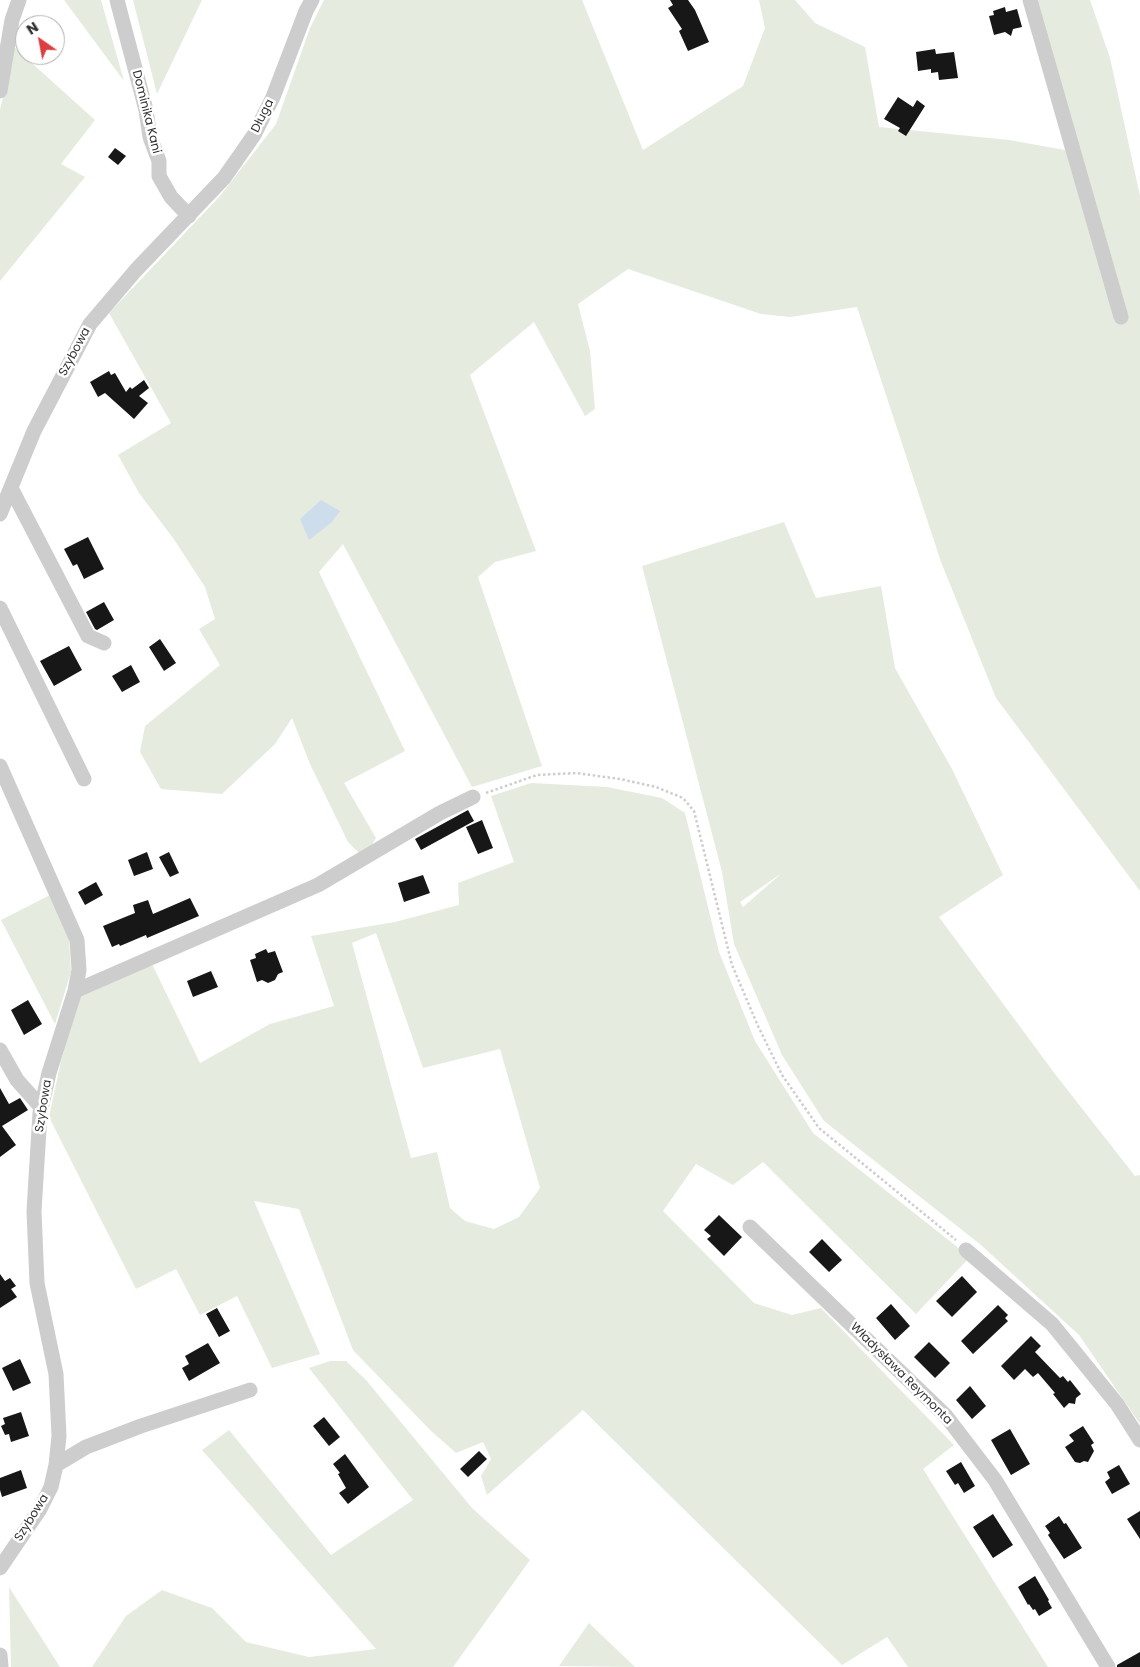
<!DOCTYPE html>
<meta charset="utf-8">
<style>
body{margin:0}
#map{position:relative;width:1140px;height:1667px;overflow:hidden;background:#fff;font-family:Poppins,sans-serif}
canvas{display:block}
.north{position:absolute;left:15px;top:15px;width:50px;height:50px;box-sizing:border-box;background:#fff;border:1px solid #acacac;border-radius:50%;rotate:327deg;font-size:14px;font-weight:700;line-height:20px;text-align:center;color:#303030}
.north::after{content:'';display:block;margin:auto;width:18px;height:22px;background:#db3f41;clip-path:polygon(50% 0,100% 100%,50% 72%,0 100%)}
</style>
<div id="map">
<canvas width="1140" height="1667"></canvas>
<div class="north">N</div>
</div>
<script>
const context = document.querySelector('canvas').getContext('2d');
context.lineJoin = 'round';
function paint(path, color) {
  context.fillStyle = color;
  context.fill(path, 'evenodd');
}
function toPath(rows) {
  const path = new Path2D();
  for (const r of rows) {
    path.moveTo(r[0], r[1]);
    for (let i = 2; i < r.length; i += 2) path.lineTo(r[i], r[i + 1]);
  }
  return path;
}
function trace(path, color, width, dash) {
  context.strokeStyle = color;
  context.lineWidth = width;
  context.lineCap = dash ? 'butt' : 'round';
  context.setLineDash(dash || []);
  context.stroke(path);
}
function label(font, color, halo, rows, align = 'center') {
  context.font = font + ' Poppins,sans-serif';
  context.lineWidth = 5;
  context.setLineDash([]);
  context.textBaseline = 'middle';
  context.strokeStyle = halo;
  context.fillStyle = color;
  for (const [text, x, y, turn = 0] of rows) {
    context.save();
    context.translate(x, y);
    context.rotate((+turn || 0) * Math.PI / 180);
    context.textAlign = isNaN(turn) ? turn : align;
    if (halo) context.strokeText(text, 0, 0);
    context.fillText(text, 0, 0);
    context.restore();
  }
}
const green = toPath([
 [64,0,101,0,124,81],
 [133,0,202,0,157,94],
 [324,0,582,0,643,150,743,86,765,28,759,0,795,0,815,23,865,47,879,127,1009,140,1065,150,1024,0,1090,0,1110,58,1140,196,1140,891,996,698,941,562,857,307,790,317,761,314,628,269,578,304,590,351,595,409,585,416,534,322,470,375,536,551,495,562,478,577,542,766,472,787,343,544,319,572,405,751,344,783,376,838,364,858,348,842,310,764,292,718,275,744,222,794,161,789,140,752,145,726,220,665,199,629,215,619,205,587,173,538,139,493,118,455,171,423,109,313,220,196,276,124,310,28],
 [14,47,95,120,61,164,85,177,0,281,0,110],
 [784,522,816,598,881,586,895,668,952,769,1003,875,939,917,1055,1074,1135,1176,1140,1175,1140,1424,1079,1335,981,1245,824,1121,782,1055,734,944,722,872,642,566],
 [782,873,743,907,740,902],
 [531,783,607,787,662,798,685,813,719,952,755,1041,813,1133,970,1257,916,1314,763,1162,733,1185,696,1164,663,1211,754,1303,792,1315,821,1308,954,1445,923,1469,1048,1667,908,1667,887,1637,842,1665,583,1410,487,1495,481,1476,491,1459,483,1442,456,1453,430,1430,353,1350,299,1209,254,1201,320,1354,272,1368,237,1296,200,1315,176,1269,136,1289,49,1117,61,1061,80,994,152,964,200,1063,270,1024,334,1006,311,936,395,922,459,905,458,883,514,862,491,796],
 [376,933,423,1068,500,1049,540,1188,519,1217,494,1229,465,1221,450,1208,437,1152,411,1158,352,943],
 [50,895,69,939,71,972,55,1024,1,920],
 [330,1361,346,1361,366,1380,472,1508,530,1560,453,1667,92,1667,126,1616,162,1590,212,1608,246,1642,309,1657,376,1649,202,1450,229,1430,331,1555,413,1500,309,1368],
 [9,1587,60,1667,11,1667],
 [589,1623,635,1667,559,1666]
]);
const water = toPath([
 [321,500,340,511,332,522,309,540,300,519]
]);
const building = toPath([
 [670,0,688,0,695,10,709,42,688,51,679,31,682,29,668,8,673,5],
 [1005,7,1006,12,1017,9,1022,27,1013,29,1011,36,1005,32,994,35,989,16,994,15,993,11],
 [935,49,936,54,954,52,958,78,939,80,938,72,931,73,931,69,918,71,916,52],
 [898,97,913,107,917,100,925,106,906,136,898,131,900,128,884,119],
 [115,148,126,156,118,165,108,157],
 [109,371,111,375,115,373,126,392,130,387,132,389,144,380,149,388,139,396,148,403,134,419,105,393,98,397,90,382],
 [88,537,104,569,84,579,77,564,73,566,64,549],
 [104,602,114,620,97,630,95,629,86,612],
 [160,639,176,663,164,671,149,647],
 [69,646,82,670,54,686,40,661],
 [131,665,140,682,122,692,112,676],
 [468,810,474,821,421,850,415,839],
 [482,820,493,848,478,854,466,827],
 [147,852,153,869,134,876,128,860],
 [169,852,179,873,170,877,159,857],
 [423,875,430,893,404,902,398,883],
 [96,882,103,895,85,905,78,892],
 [190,898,199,916,147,938,146,935,120,946,119,944,112,947,103,926,135,913,133,905,148,900,153,914],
 [266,949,268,953,275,951,283,972,278,974,275,980,268,983,262,980,257,982,250,960,256,958,255,954],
 [211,971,218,987,193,997,187,981],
 [28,1000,42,1024,24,1035,11,1010],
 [0,1088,9,1104,20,1098,28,1110,2,1126,16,1145,0,1157],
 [719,1215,742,1237,724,1256,707,1239,711,1236,704,1230],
 [822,1239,842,1260,829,1272,809,1252],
 [0,1274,5,1281,10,1278,16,1286,11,1289,17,1297,0,1308],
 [962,1276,977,1292,952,1317,936,1301],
 [891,1304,910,1326,895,1340,876,1318],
 [998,1305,1008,1315,1005,1318,1008,1321,973,1354,961,1341],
 [217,1308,230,1331,219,1337,206,1314],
 [1031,1336,1041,1346,1035,1352,1060,1378,1063,1376,1068,1382,1070,1380,1081,1394,1076,1398,1075,1404,1069,1403,1064,1408,1053,1394,1055,1393,1038,1373,1033,1377,1025,1369,1014,1380,1001,1366],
 [929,1342,950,1363,935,1378,914,1357],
 [208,1343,220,1363,189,1381,182,1368,189,1364,185,1356],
 [20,1359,31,1383,13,1391,2,1368],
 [970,1386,986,1406,972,1419,956,1400],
 [21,1412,29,1436,11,1442,9,1434,5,1435,1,1426,5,1424,3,1418],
 [324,1417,340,1437,329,1446,313,1426],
 [1083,1426,1094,1443,1091,1445,1094,1451,1088,1462,1084,1461,1080,1463,1075,1462,1065,1447,1074,1441,1069,1435],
 [1010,1429,1030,1464,1011,1475,991,1440],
 [479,1451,487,1459,468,1477,460,1469],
 [345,1454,369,1487,348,1504,339,1493,346,1488,338,1474,340,1473,333,1464],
 [961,1462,975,1486,964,1493,958,1483,955,1485,946,1471],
 [1119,1465,1130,1484,1112,1494,1105,1482,1110,1478,1107,1472],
 [21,1470,27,1488,2,1497,0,1490,0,1478],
 [1140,1511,1140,1539,1127,1519],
 [993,1514,1013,1545,993,1558,973,1527],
 [1059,1516,1064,1524,1066,1523,1082,1548,1064,1559,1048,1535,1050,1533,1045,1526],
 [1035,1576,1049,1600,1048,1601,1052,1608,1039,1616,1035,1609,1033,1610,1029,1604,1028,1605,1018,1587],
 [1140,1652,1140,1667,1117,1667,1117,1665]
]);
const path = toPath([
 [486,793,537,775,576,773,620,779,656,787,683,798,694,811,732,965,758,1026,782,1075,819,1128,956,1240]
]);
const minor = toPath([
 [117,0,146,110,150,137,159,161,159,176,171,197,189,216],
 [1030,0,1121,317],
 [0,91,12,20,19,0],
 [11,488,88,636,104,643],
 [0,514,34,431,90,324,136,270,224,178,254,135,273,97,306,11,312,0],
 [0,608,84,779],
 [0,766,77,940,79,970,75,991,49,1073,40,1113,34,1211,37,1283,56,1374,59,1436,56,1465,51,1487,40,1509,0,1568],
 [75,991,318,885,440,813,473,797],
 [0,1050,17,1080,41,1107],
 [750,1227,946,1416,995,1480,1108,1667],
 [966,1250,1052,1324,1117,1404,1140,1440],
 [56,1465,86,1447,141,1426,250,1390],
 [0,1655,1,1667]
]);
const streetNames = [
 ["Dominika Kani",146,112,76],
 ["Długa",263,116,-63],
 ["Szybowa",75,352,-62],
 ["Szybowa",44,1106,-81],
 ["Władysława Reymonta",901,1374,45],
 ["Szybowa",32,1518,-58]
];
paint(green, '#e5ecdf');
paint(water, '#cdddeb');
paint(building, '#171717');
trace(path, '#cdcdcd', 2.5, [2.5, 2.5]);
trace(minor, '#cdcdcd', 15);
label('12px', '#303030', '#fff', streetNames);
</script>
